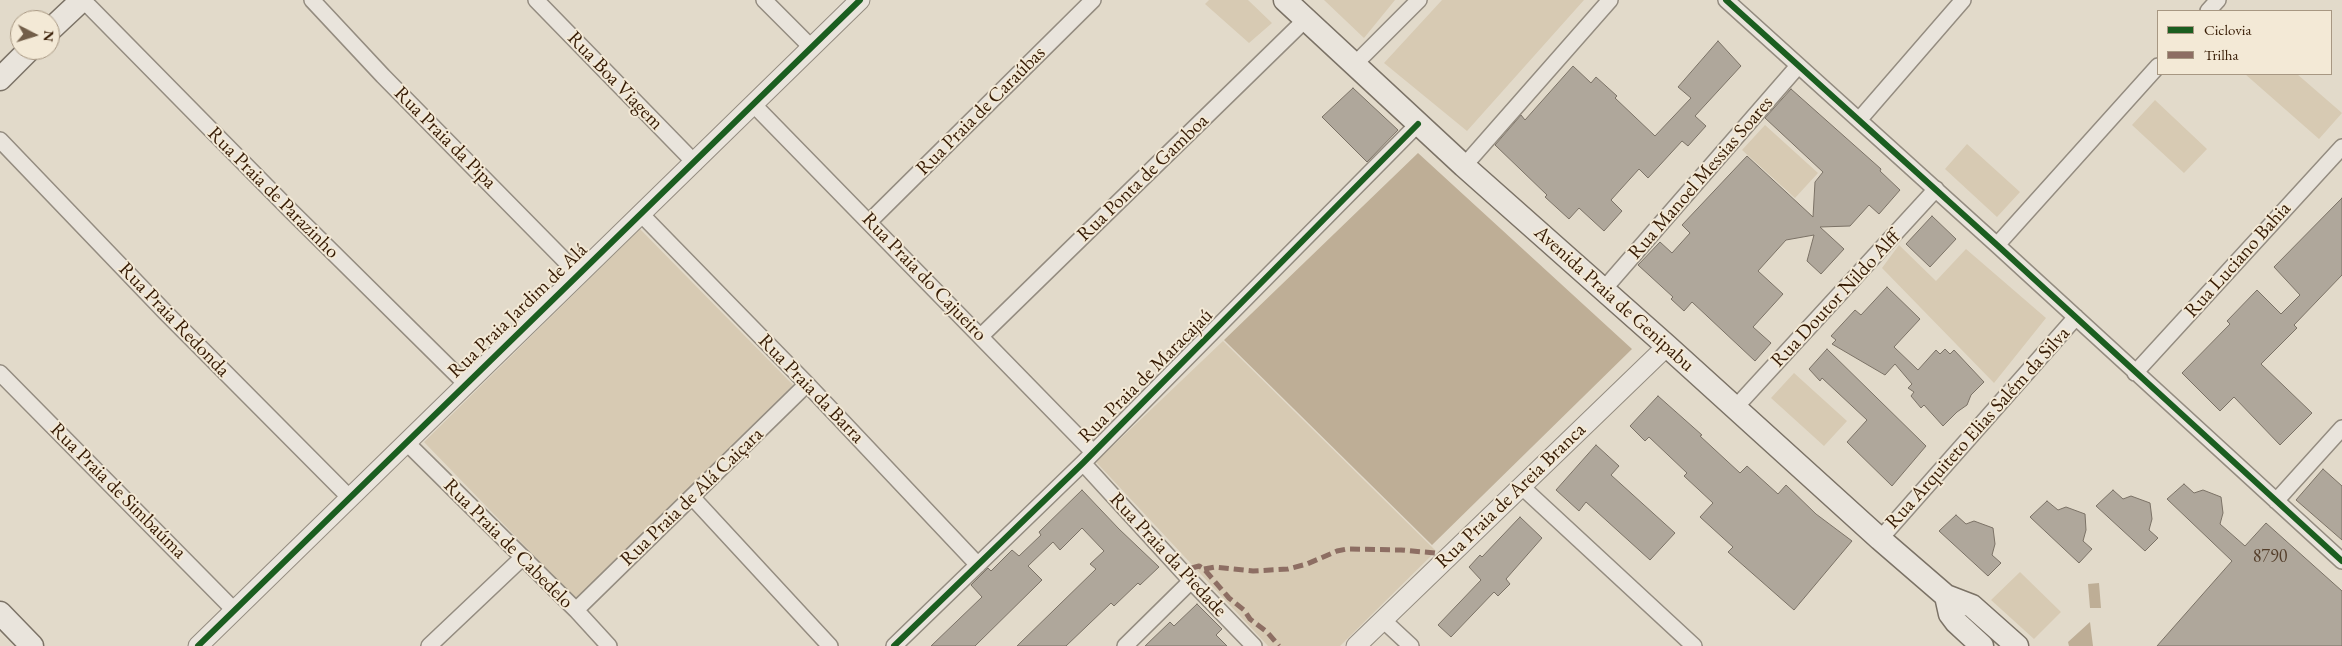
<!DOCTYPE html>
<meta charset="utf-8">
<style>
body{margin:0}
#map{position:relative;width:2342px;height:646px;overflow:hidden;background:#e2daca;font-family:"EB Garamond",serif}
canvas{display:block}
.legend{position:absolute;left:2157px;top:10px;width:175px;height:65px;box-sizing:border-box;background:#f3e9d6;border:1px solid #a79782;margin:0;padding:6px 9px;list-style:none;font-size:15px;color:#361b04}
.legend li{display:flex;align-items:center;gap:10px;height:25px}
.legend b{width:25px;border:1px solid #a79782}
.north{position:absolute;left:10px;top:10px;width:50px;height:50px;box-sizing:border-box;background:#f3e9d6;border:1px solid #a79782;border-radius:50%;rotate:95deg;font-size:14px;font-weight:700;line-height:20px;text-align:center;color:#361b04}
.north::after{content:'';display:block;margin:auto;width:18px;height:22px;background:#725e49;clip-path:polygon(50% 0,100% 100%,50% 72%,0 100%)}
</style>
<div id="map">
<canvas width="2342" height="646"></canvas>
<ul class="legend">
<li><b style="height:6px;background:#1b5e20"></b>Ciclovia</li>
<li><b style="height:6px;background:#8d6e63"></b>Trilha</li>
</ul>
<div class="north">N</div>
</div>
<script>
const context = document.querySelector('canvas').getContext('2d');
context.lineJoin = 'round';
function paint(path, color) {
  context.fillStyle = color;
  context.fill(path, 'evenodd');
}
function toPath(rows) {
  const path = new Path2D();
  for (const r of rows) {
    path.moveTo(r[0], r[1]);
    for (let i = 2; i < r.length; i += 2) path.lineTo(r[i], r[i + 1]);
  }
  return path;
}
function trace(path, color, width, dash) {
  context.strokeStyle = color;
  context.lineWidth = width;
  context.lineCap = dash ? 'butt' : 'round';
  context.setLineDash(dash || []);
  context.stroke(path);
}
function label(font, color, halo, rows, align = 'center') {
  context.font = font + ' "EB Garamond",serif';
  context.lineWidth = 4;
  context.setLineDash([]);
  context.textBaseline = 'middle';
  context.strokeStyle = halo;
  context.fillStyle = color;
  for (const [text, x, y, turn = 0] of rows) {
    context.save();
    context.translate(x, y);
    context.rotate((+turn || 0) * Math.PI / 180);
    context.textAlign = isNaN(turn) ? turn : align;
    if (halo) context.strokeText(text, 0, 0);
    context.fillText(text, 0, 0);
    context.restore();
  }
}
const green = toPath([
 [1209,0,1248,0,1272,23,1249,43,1205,4],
 [1324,0,1395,0,1364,38],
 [1442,0,1584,0,1467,131,1384,63],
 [2245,74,2297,74,2342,113,2319,139],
 [2155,100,2207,149,2184,173,2132,125],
 [1765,125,1818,173,1795,198,1742,150],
 [1967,144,2020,192,1997,217,1945,169],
 [640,229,793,385,576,599,424,442],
 [1899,245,1936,281,1966,249,2046,318,1994,383,1882,268],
 [1223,341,1436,551,1340,646,1268,646,1096,462],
 [1794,373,1847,421,1824,446,1771,398],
 [2020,572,2061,612,2034,639,1991,600]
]);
const water = toPath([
 [1418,153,1632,349,1432,545,1224,340],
 [2099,583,2101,608,2090,608,2088,584],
 [2090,622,2093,646,2069,646,2068,642]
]);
const building = toPath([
 [1718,41,1741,66,1695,116,1706,126,1688,146,1682,141,1648,178,1639,169,1611,200,1622,211,1604,231,1579,208,1569,219,1545,197,1547,195,1495,145,1521,115,1525,120,1573,66,1591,83,1596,77,1617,96,1615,98,1655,136,1691,98,1678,87,1718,41],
 [1353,88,1398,130,1367,162,1322,117,1353,88],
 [1791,89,1881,169,1880,171,1900,190,1879,214,1869,205,1850,226,1820,227,1844,249,1821,274,1807,261,1814,235,1786,240,1758,271,1783,294,1753,327,1771,343,1755,361,1692,302,1684,311,1671,299,1673,297,1638,265,1660,242,1672,253,1690,233,1682,225,1747,156,1813,217,1815,182,1823,172,1765,118,1791,89],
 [2342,198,2342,275,2294,325,2297,328,2261,364,2312,413,2280,445,2234,397,2220,411,2182,373,2230,324,2227,321,2257,290,2281,314,2300,295,2274,267,2342,198],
 [1932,216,1956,239,1930,267,1906,244,1932,216],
 [1887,287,1920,319,1894,347,1918,370,1936,350,1940,354,1945,349,1950,354,1954,350,1984,382,1971,395,1967,405,1957,412,1943,426,1924,405,1921,408,1911,396,1914,392,1908,388,1912,384,1895,364,1885,375,1832,344,1836,340,1831,336,1855,310,1861,315,1887,287],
 [1827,349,1926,446,1892,486,1847,442,1867,420,1822,378,1820,381,1809,369,1827,349],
 [1658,396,1702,435,1700,436,1740,473,1747,466,1778,494,1786,485,1816,514,1852,541,1794,610,1728,552,1733,547,1700,517,1713,503,1684,476,1687,473,1649,437,1645,441,1630,426,1658,396],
 [1596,445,1619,466,1611,475,1675,533,1650,560,1586,502,1579,511,1556,490,1596,445],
 [2323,469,2342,486,2342,540,2296,500,2323,469],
 [2184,484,2194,493,2203,490,2221,497,2223,513,2220,524,2245,546,2266,523,2342,591,2342,646,2157,646,2232,561,2167,499,2184,484],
 [1082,490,1119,529,1159,567,1140,585,1138,583,1114,606,1111,603,1066,646,1017,646,1096,569,1090,564,1104,551,1082,528,1060,550,1053,542,1028,566,1042,580,975,646,931,646,982,597,971,585,988,568,991,571,1012,550,1019,556,1041,535,1039,532,1082,490],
 [2113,490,2123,499,2131,496,2150,503,2152,519,2149,530,2158,538,2145,551,2096,506,2113,490],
 [2047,501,2058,510,2066,507,2085,514,2086,530,2083,541,2092,549,2079,563,2030,517,2047,501],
 [1956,515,1966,524,1974,521,1993,528,1995,544,1992,555,2001,563,1988,576,1939,531,1956,515],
 [1520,517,1542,538,1506,579,1510,584,1498,596,1494,592,1451,637,1438,625,1481,580,1469,567,1480,555,1482,557,1520,517],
 [1197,604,1222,629,1216,635,1227,646,1145,646,1170,622,1174,626,1197,604]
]);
const minor = toPath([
 [83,0,290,210,466,384],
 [312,0,383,76,579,275],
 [536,0,695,163],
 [764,0,811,47],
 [1726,0,1997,245,2342,561],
 [2208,11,2218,0],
 [1354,65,1419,0],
 [753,104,1093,452],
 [1859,120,1963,0],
 [0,140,166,313,350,498],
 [1464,166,1610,0],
 [642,215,807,384,978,565],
 [870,221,1093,0],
 [1997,245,2158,66],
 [1604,289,1798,66],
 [981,336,1306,19],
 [0,373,235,611],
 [2135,373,2342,147],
 [1735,408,1936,189],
 [407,443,576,610,609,646],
 [1083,463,1191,581,1254,646],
 [1521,486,1694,646],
 [693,498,830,646],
 [2276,501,2342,428],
 [1880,539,2076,317],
 [576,610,807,384],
 [1383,620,1411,646],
 [429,646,522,558],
 [894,646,1083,463,1418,124],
 [1125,646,1191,581]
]);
const tertiary = toPath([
 [198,646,860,0],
 [1356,646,1667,346]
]);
const secondary = toPath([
 [1285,0,1464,166,1667,346,1880,539,1946,596,1972,606,2017,646],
 [50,30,82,0],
 [0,79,29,50],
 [1946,596,1950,614,1956,622,1982,646],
 [0,613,32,646]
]);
const quiet = toPath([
 [1192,568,1199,566,1204,569,1229,598,1244,610,1250,619,1267,632,1279,646],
 [1204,569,1215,567,1253,571,1288,569,1307,564,1337,551,1347,549,1401,550,1435,553]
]);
const cycleway = toPath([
 [1726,0,1997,245,2342,561],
 [198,646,860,0],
 [894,646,1083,463,1418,124]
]);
const numberNames = [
 ["8790",2270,557]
];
const streetNames = [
 ["Rua Boa Viagem",615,81,46],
 ["Rua Praia de Caraúbas",981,111,-45],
 ["Rua Praia da Pipa",445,138,45],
 ["Rua Ponta de Gamboa",1143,178,-44],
 ["Rua Manoel Messias Soares",1701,178,-49],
 ["Rua Praia de Parazinho",273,193,45],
 ["Rua Luciano Bahia",2238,260,-48],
 ["Rua Praia do Cajueiro",924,277,46],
 ["Avenida Praia de Genipabu",1614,299,42],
 ["Rua Doutor Nildo Alff",1836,299,-47],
 ["Rua Praia Jardim de Alá",518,311,-44],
 ["Rua Praia Redonda",174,320,46],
 ["Rua Praia de Maracajaú",1146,376,-45],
 ["Rua Praia da Barra",811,389,46],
 ["Rua Arquiteto Elias Salém da Silva",1978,428,-48],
 ["Rua Praia de Simbaúma",118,491,45],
 ["Rua Praia de Areia Branca",1511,496,-44],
 ["Rua Praia de Alá Caiçara",692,497,-44],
 ["Rua Praia de Cabedelo",508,544,45],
 ["Rua Praia da Piedade",1168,555,47]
];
paint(green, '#d7cab3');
paint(water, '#beae96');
paint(building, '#afa79b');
trace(building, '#7b7266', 1);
trace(minor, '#948c80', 18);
trace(tertiary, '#948c80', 21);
trace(secondary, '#7b7266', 25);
trace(minor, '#e9e4dc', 15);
trace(tertiary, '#e9e4dc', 19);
trace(secondary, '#e9e4dc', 22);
trace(quiet, '#8d6e63', 5, [10, 5]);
trace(cycleway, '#1b5e20', 6);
label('18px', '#543e2a', null, numberNames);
label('20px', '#361b04', '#f3e9d6', streetNames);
</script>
